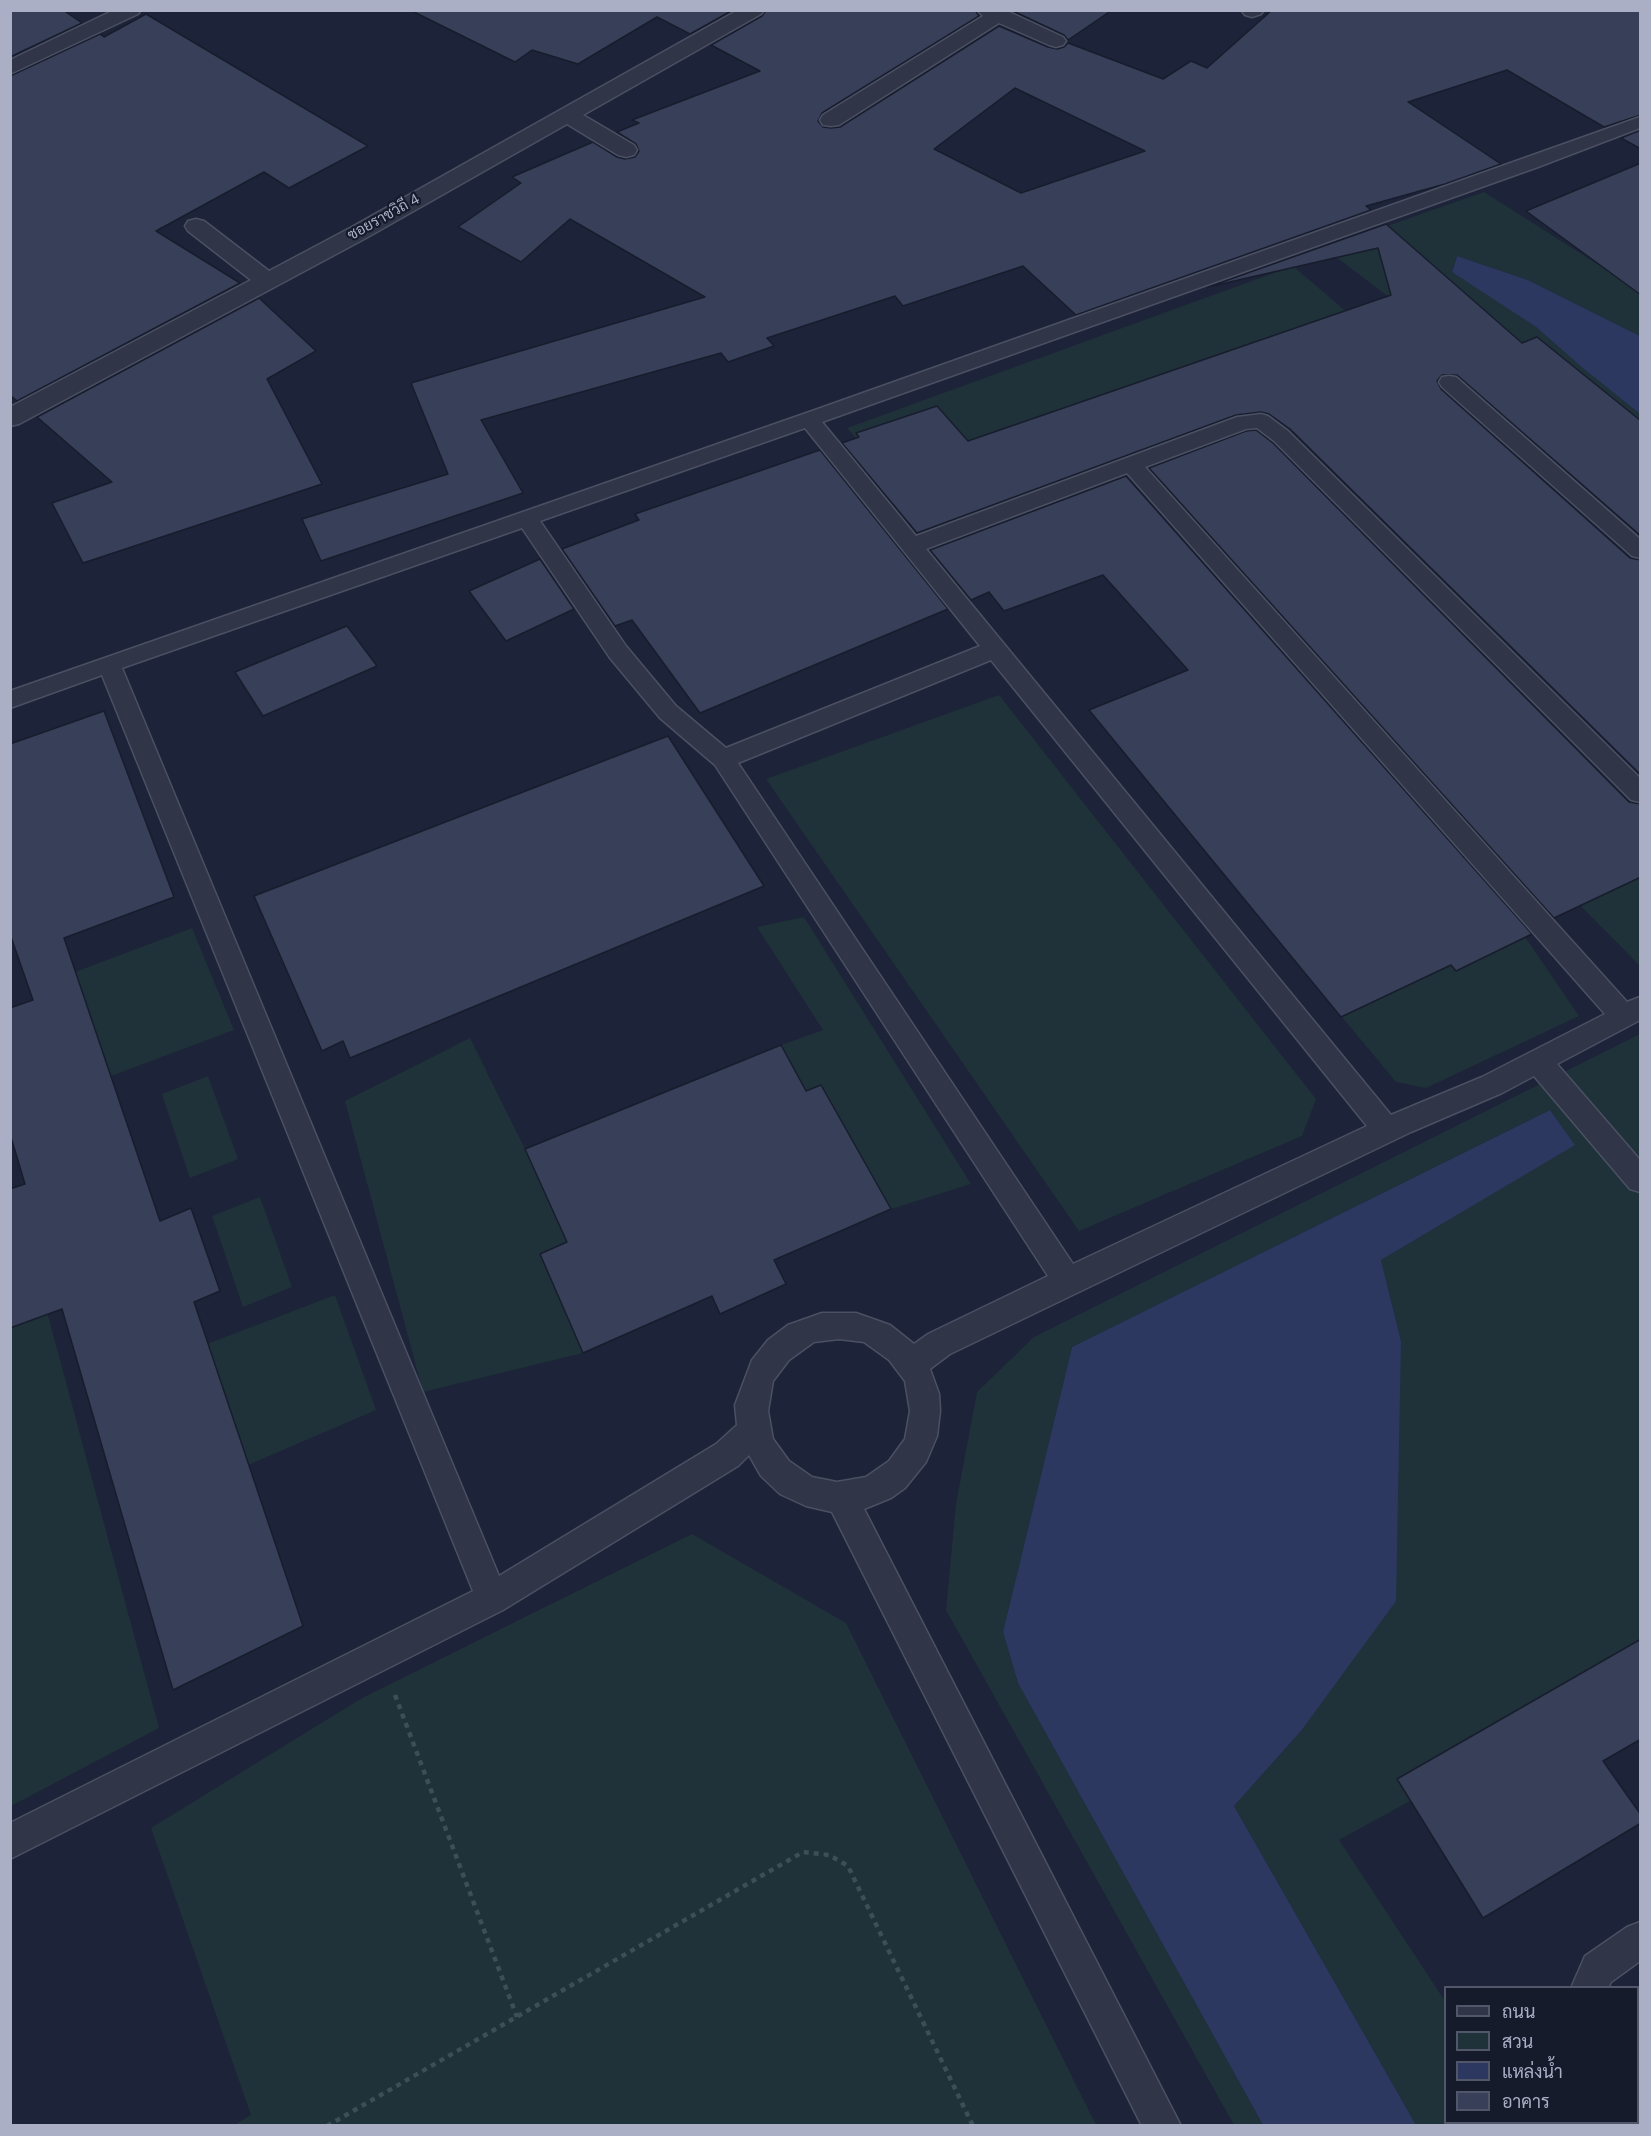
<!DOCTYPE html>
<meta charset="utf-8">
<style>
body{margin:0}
#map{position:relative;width:1651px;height:2136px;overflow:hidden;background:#1d2338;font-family:"Nunito Sans",Sarabun,sans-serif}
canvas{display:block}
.frame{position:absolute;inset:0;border:12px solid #aaafc6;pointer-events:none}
.legend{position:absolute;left:1444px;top:1986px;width:195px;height:138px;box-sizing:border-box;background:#161b2c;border:2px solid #51566a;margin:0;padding:8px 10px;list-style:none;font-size:18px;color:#aaafc6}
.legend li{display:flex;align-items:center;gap:12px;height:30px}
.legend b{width:30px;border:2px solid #51566a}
</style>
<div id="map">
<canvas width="1651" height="2136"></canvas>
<div class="frame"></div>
<ul class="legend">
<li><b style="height:8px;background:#303648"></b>ถนน</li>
<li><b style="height:16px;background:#1f3139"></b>สวน</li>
<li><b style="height:16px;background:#2c385f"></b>แหล่งน้ำ</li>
<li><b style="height:16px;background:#384059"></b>อาคาร</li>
</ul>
</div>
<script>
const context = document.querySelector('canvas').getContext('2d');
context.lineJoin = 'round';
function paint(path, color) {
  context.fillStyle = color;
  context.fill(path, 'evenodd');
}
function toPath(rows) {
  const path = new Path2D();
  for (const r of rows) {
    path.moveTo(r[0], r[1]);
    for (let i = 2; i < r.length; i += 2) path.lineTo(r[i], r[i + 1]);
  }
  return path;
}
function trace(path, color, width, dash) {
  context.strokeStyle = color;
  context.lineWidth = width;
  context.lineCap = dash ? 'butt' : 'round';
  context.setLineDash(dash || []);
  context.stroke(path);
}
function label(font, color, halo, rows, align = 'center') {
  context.font = font + ' "Nunito Sans",Sarabun,sans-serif';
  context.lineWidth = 4.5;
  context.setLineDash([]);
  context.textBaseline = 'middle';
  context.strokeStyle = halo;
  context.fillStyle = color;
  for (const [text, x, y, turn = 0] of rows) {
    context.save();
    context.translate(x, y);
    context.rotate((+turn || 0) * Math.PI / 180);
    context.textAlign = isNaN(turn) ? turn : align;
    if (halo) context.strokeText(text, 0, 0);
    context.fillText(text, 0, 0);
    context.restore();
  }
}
const green = toPath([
 [1484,192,1640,291,1640,336,1528,280,1457,256,1452,271,1536,327,1584,369,1640,414,1640,487,1324,248],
 [1293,266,1411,367,936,530,847,428],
 [999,695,1316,1099,1302,1136,1079,1231,766,779],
 [1640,866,1640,966,1575,900],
 [804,917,971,1184,891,1209,821,1085,806,1091,781,1045,823,1030,757,927],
 [192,928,234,1030,111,1076,75,972],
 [1519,928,1579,1016,1426,1088,1396,1082,1327,999],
 [1640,1034,1640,1675,1339,1840,1445,2001,1446,2122,1526,2122,1528,2125,1416,2125,1234,1806,1301,1731,1401,1341,1381,1260,1574,1144,1550,1110,1072,1347,1003,1632,1018,1683,1263,2125,1234,2125,946,1610,956,1504,977,1392,1034,1337],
 [470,1038,525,1149,567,1242,540,1254,583,1353,423,1392,345,1101],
 [208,1076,238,1159,190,1178,162,1094],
 [260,1197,292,1287,243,1307,212,1216],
 [335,1295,376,1410,248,1465,207,1344],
 [43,1297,159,1728,11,1806,10,1313],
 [692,1534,846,1623,1096,2125,234,2125,251,2115,151,1828,362,1698]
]);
const water = toPath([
 [1457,256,1528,280,1640,336,1640,414,1584,369,1536,327,1452,272],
 [1550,1110,1575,1145,1381,1260,1401,1341,1396,1601,1301,1731,1234,1806,1416,2125,1263,2125,1018,1683,1003,1632,1072,1347]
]);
const building = toPath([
 [10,10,63,10,82,23,10,57,10,10],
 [410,10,733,10,690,34,657,17,578,64,532,50,515,62,410,10],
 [766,10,975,10,979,16,822,113,818,121,823,127,831,128,840,127,999,26,1048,47,1057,49,1064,47,1068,43,1163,79,1191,61,1207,68,1272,10,1641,10,1641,115,1604,127,1507,70,1408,102,1501,164,1445,184,1366,206,1371,210,1076,315,1023,266,903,306,895,296,767,338,774,346,728,362,721,353,481,420,523,493,321,561,302,519,448,474,411,383,705,297,570,219,521,262,458,227,521,183,512,177,593,142,617,157,625,159,635,157,639,151,636,144,617,132,639,123,632,120,760,71,711,45,762,16,766,10],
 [1015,88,1145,151,1021,193,934,149,1015,88],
 [1011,10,1112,10,1068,40,1064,35,1011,10],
 [146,14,368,146,289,188,264,172,156,231,240,283,17,401,10,395,10,76,100,34,104,37,146,14],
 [1641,130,1641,149,1621,138,1641,130],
 [1641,163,1641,295,1526,211,1641,163],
 [1386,224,1522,343,1537,337,1641,421,1641,536,1457,375,1442,375,1437,381,1441,389,1630,558,1641,560,1641,775,1290,429,1269,414,1261,412,1236,415,917,533,842,443,859,437,856,433,937,406,968,441,1391,295,1378,248,1208,287,1386,224],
 [259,298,316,351,267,379,322,484,83,563,52,503,112,482,37,417,259,298],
 [1256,430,1273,443,1629,802,1641,804,1641,877,1554,918,1149,468,1246,431,1256,430],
 [820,450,948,609,700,713,632,620,615,626,562,549,639,520,635,514,820,450],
 [1126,476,1532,934,1456,971,1451,965,1341,1017,1089,710,1188,670,1103,575,1004,611,989,592,971,600,930,550,1126,476],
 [540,559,574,609,506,641,469,591,540,559],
 [347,626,377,666,263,716,235,672,347,626],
 [104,711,174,897,64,938,160,1221,191,1208,220,1291,194,1302,303,1626,173,1690,62,1309,10,1328,10,1189,25,1184,10,1134,10,1008,33,1000,10,934,10,744,104,711],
 [668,736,764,886,350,1058,343,1041,322,1051,254,896,668,736],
 [781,1045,806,1091,821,1085,891,1209,774,1260,786,1284,720,1314,712,1296,583,1353,540,1254,567,1242,525,1149,781,1045],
 [1641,1639,1641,1739,1603,1761,1641,1815,1641,1823,1483,1918,1397,1779,1641,1639]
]);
const path = toPath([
 [395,1695,517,2017],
 [327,2126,803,1852,829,1855,848,1866,973,2126]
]);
const service = toPath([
 [1640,117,1640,128,1538,167,822,422,916,536,1237,417,1261,414,1268,416,1288,431,1640,778,1640,802,1631,800,1274,441,1257,428,1246,429,1145,467,1627,1002,1640,997,1640,1020,1557,1064,1640,1160,1640,1192,1630,1189,1534,1076,1502,1093,1411,1132,950,1354,930,1369,939,1394,940,1411,937,1436,926,1462,905,1488,891,1498,864,1509,1181,2126,1142,2126,832,1512,806,1506,780,1494,761,1476,749,1455,738,1466,503,1610,10,1859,10,1823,473,1591,102,675,10,708,10,691,815,410,1640,117],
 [805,428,980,646,726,748,676,706,626,646,540,521,805,428],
 [1127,473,1605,1014,1482,1077,1391,1115,926,549,1127,473],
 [522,528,610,658,660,718,715,765,1048,1276,928,1334,914,1344,890,1325,856,1313,822,1313,788,1325,768,1340,752,1360,735,1405,737,1425,716,1444,499,1576,122,668,522,528],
 [991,660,1367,1126,1073,1264,738,763,991,660],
 [839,1339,864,1342,889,1360,905,1381,910,1411,905,1439,889,1461,866,1477,837,1482,812,1477,789,1461,773,1439,768,1411,773,1381,789,1360,814,1342,839,1339],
 [1449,376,1456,377,1640,539,1640,558,1632,556,1442,387,1439,382,1442,377,1449,376],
 [1640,1922,1640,1961,1611,1982,1608,1988,1571,1988,1585,1956,1627,1927,1640,1922],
 [1551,2122,1589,2122,1589,2126,1551,2126,1551,2122]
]);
const minor = toPath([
 [114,10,141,10,138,14,10,74,10,60,114,10],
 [738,10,764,10,761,14,583,115,634,145,637,150,634,155,626,157,618,155,567,124,366,238,19,424,10,426,10,407,251,280,188,231,185,226,188,221,196,219,204,221,269,271,350,228,738,10],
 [977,10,1005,10,1063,37,1066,41,1063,45,1056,47,1049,45,999,23,839,125,831,126,823,125,820,120,823,115,983,16,977,10],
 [1264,10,1261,14,1252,17,1245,15,1242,11,1264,10]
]);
const farStreetnames = [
 ["ซอยราชวิถี 4",384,218,-29]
];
paint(green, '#1f3139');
paint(water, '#2c385f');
paint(building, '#384059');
trace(building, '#181d2e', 1.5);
trace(service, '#4b5063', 3);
trace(minor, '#4b5063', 3);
trace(path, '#3c4e56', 4.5, [5, 5]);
paint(service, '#303648');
paint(minor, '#303648');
label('15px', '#aaafc6', '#161b2c', farStreetnames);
</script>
